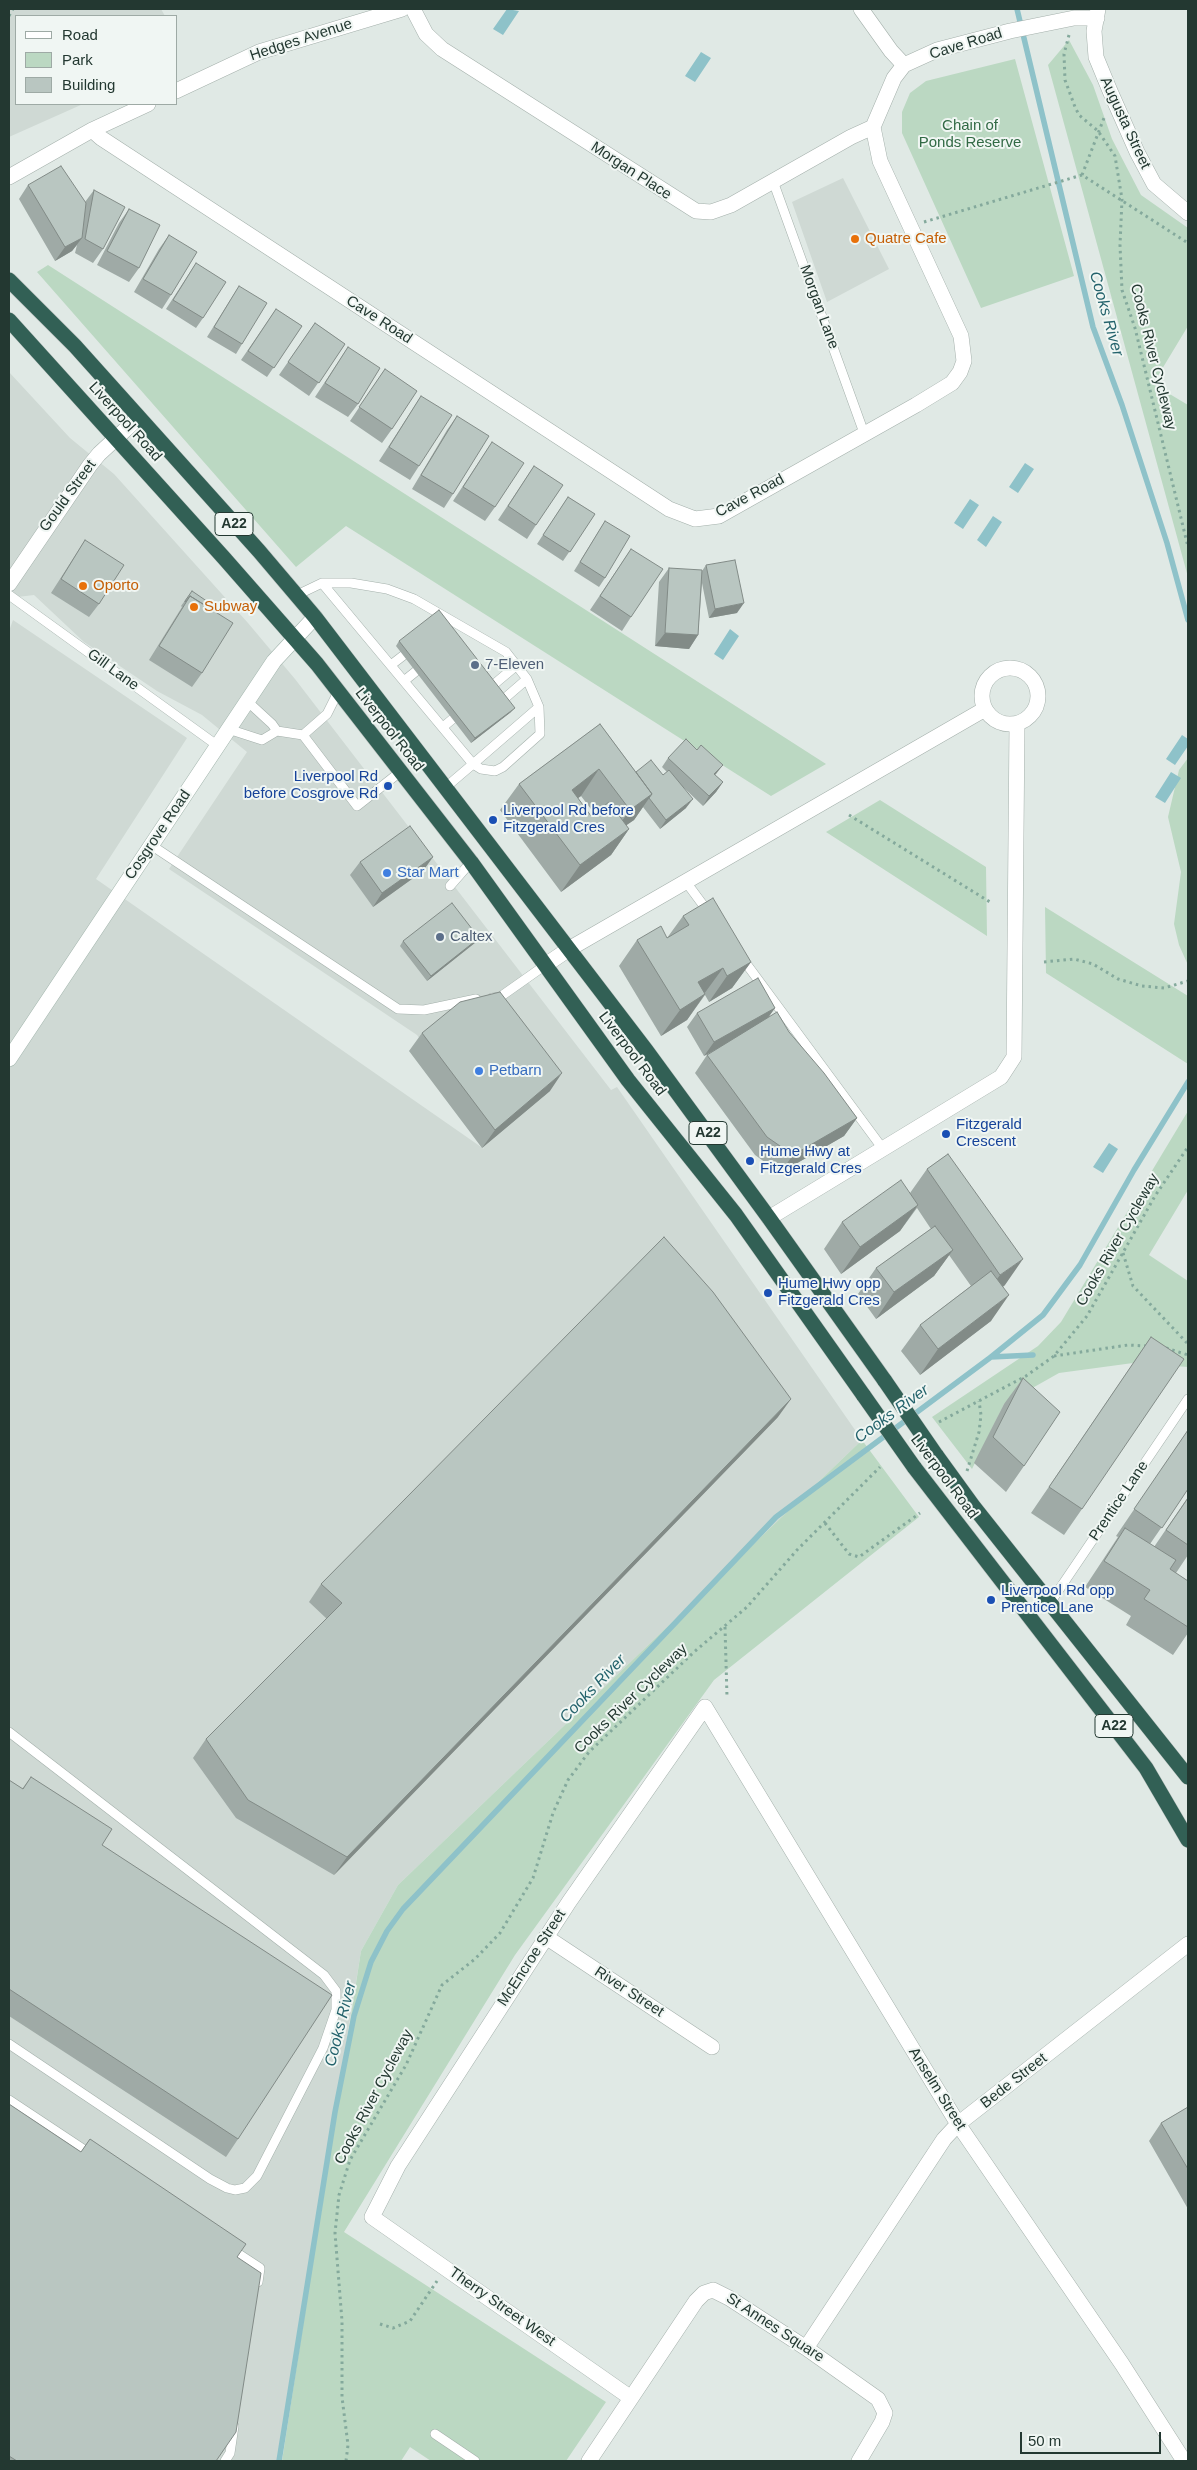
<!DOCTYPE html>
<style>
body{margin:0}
#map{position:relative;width:1197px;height:2470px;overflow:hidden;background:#e0e9e5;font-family:Helvetica,sans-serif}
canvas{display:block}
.frame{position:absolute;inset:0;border:10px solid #233831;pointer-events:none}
.legend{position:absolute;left:15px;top:15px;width:162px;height:90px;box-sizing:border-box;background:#f0f6f3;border:1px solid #9eaaa5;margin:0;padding:6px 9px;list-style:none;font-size:15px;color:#233831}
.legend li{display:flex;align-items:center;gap:10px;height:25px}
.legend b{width:25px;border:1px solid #9eaaa5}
.scale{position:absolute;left:1020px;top:2432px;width:141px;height:22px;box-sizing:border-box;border:2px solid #233831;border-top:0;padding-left:6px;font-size:15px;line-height:18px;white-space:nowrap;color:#233831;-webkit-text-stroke:4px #f0f6f3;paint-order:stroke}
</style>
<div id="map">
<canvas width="1197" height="2470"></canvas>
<div class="frame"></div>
<ul class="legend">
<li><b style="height:6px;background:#fff"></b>Road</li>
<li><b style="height:14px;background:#bbd8c2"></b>Park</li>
<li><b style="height:14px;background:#b9c6c1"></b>Building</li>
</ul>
<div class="scale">50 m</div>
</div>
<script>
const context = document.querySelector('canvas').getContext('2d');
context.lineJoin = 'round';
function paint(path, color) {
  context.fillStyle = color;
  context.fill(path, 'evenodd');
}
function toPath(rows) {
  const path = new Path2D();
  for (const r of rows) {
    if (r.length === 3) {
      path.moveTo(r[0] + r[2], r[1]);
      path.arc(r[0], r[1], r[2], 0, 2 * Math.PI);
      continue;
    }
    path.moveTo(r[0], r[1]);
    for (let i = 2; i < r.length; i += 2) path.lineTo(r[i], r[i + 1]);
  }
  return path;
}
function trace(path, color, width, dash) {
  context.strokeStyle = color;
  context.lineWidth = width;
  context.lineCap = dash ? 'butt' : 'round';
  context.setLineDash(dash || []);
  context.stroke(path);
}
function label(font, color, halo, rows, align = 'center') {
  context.font = font + ' Helvetica,sans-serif';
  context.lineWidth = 4;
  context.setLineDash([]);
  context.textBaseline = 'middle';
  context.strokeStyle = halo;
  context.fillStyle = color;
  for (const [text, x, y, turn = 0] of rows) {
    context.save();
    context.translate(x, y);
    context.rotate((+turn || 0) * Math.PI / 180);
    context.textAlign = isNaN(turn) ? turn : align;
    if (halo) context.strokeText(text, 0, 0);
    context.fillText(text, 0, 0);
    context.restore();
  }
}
const built = toPath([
 [9,9,161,9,165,16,16,16,16,104,83,104,9,137],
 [843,178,889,269,827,302,792,202],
 [9,372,70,438,114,474,248,623,295,679,611,1090,617,1087,862,1440,398,1885,361,1951,279,2461,9,2461,9,631,13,620,187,738,96,879,484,1149,418,1056,424,1045,417,1035,169,869,247,752,202,715,157,691,84,642,34,595,9,598]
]);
const green = toPath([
 [1069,40,1093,85,1112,139,1141,195,1188,228,1188,326,1153,384,1188,405,1188,577,1048,65],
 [1015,59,1074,276,981,308,902,133,902,112,910,93,926,81],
 [48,265,826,764,771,796,346,526,296,567,37,272],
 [1188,758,1188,965,1179,945,1174,924,1181,872,1168,817,1179,770],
 [880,800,986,867,987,936,826,832],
 [1045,907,1188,996,1188,1064,1046,973],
 [1188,1111,1188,1190,1149,1255,1188,1281,1188,1367,1133,1363,1059,1373,1004,1404,972,1469,932,1417,1038,1346,1061,1322],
 [862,1440,919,1517,714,1680,515,1955,344,2232,606,2402,566,2461,431,2461,410,2447,401,2461,282,2461,361,1951,398,1885]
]);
const water = toPath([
 [507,9,519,11,503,35,493,29],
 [701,52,711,58,695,82,685,76],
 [1025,463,1034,469,1018,493,1009,487],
 [970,499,979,505,963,529,954,523],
 [993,516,1002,522,986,547,977,540],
 [730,629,739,636,723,660,714,654],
 [1182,735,1188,739,1188,746,1175,765,1166,759],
 [1171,772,1181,778,1165,803,1155,797],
 [1109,1143,1118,1149,1103,1173,1093,1167]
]);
const stream = toPath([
 [1017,9,1093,327,1122,405,1167,543,1188,620],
 [991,1357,1033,1355],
 [279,2461,335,2112,354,2016,371,1962,387,1931,403,1909,776,1517,991,1357,1043,1315,1080,1265,1134,1170,1188,1082]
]);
const path = toPath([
 [9,16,13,9],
 [1069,35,1064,54,1065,80,1075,107,1079,115,1098,131,1115,156,1122,199,1120,245,1122,290,1135,328,1188,547],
 [1082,175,1104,118],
 [924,222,1082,175,1188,243],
 [849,815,990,902],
 [1044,962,1074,959,1093,964,1118,979,1142,986,1164,988,1188,981],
 [1123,1253,1133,1286,1188,1344],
 [1166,1348,1188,1355],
 [1054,1356,1128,1345,1147,1346],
 [939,1422,1026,1376,1054,1356,1087,1316,1155,1196,1188,1147],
 [967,1471,979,1432,981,1415,979,1401],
 [825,1523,849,1554,859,1557,920,1513],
 [725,1627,727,1697],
 [380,2324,393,2328,410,2321,437,2281],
 [346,2461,348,2445,342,2397,342,2321,335,2233,339,2195,350,2160,406,2065,442,1985,475,1959,500,1933,533,1878,553,1813,568,1780,589,1752,694,1652,747,1607,797,1550,880,1467]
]);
const lane = toPath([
 [773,181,864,433],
 [322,583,351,583,387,589,414,599,506,652,527,679,539,707,540,734,503,767,495,771,481,769,473,764,539,707],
 [9,595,218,746],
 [297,595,322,583,473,764,446,787],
 [391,665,413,648],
 [404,681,425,664],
 [486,691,517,665],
 [338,692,327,714,303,735,357,806,400,772],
 [247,701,272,724,277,731],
 [497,705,527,679],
 [443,727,461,712],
 [228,729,262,740,277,731,303,735],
 [151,845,398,1009,424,1010,476,999],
 [686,882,709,913],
 [450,886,471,862],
 [742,958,883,1149],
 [492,998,500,997,544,966],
 [1050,1603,1188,1399],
 [9,1732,324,1975,336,1991,336,2010,323,2048,257,2176,245,2188,235,2190,227,2188,210,2179,9,2044],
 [9,2100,92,2155],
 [231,2249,260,2268,258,2282],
 [435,2434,475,2461],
 [225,2461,230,2453,234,2426]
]);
const street = toPath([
 [413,9,426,34,442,49,696,211,711,212,731,205,851,137,873,127],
 [861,9,891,51,904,65],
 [1098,9,1094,31,1096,57,1110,91,1137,152,1154,184,1188,213],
 [176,91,259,52,402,9],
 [92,130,101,138,646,494,669,509,695,519,719,516,916,405,952,383,960,372,964,361,961,336,880,161,873,127,894,78,904,65,937,50,1010,31,1074,18,1097,18],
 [9,177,92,130,148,104],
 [9,584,90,465,99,454,138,418],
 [1010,696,28],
 [544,966,569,949,985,709],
 [769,1218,1001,1077,1014,1057,1017,724],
 [546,1937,712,2047],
 [806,2348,944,2139,958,2124,1188,1944],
 [631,2398,372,2217,398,2166,569,1902,705,1707,958,2124,1122,2364,1184,2461],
 [589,2461,696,2301,704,2293,713,2290,729,2298,806,2348,878,2399,885,2413,882,2422,859,2461]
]);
const secondary = toPath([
 [9,1059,274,661,315,617]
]);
const highway = toPath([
 [9,280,75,346,259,551,315,617,646,1050,769,1218,885,1381],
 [9,320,224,558,317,664,471,862,628,1080,736,1215,864,1396],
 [936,1455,973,1506,1188,1777],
 [914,1467,1146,1768,1188,1840]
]);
const highwayBridge = toPath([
 [885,1381,936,1455],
 [864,1396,914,1467]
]);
const wall = toPath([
 [28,185,85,202,94,190,103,249,93,263,75,253,77,245,72,251,55,261,19,199],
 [129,209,139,268,129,282,97,265,119,223],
 [169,235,171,295,162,309,134,292,159,249],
 [196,263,203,318,196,328,166,309],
 [239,286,242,344,236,354,207,337],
 [276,309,302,326,267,377,241,360],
 [315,323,345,344,309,396,279,375],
 [348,347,358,404,348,417,315,397],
 [385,369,392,429,382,443,350,421],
 [421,396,419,466,410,480,379,461,412,410],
 [457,416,453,494,444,508,412,489,447,430],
 [492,442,495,507,485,521,453,501],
 [534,466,536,525,527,539,498,520],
 [568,497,595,514,563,561,537,544],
 [605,521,605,578,599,587,574,571],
 [85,540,99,604,89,617,51,593],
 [631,549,631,617,622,631,590,610],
 [706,565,737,613,709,618,702,583,698,635,689,649,655,646,659,582,669,568,702,571],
 [192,591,208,607,202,673,192,687,149,660,182,607,181,606],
 [399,641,511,712,471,743,396,646],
 [600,724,636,772,663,775,667,772,662,767,668,758,715,775,723,782,716,792,703,806,684,788,686,808,660,829,643,807,634,820,626,825,629,829,611,855,561,892,500,810,519,784],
 [581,796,594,813,591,816,578,798],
 [360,862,423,871,373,907,350,875],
 [683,916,751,962,732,988,709,1002,705,995,687,1020,661,1036,619,966,637,940,667,938],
 [403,941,476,942,427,981,400,946],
 [775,1008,768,1017,789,1032,857,1118,844,1136,780,1173,755,1155,695,1073,707,1055,711,1052,704,1056,687,1027,697,1013],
 [422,1033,550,1091,482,1148,409,1051],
 [948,1154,1005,1285,1003,1287,991,1321,920,1375,901,1351,920,1325,971,1286,949,1255,934,1276,876,1319,858,1294,876,1268,931,1229,917,1208,900,1231,841,1274,824,1249,842,1222,910,1193,927,1169],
 [1151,1337,1082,1509,1064,1535,1031,1513],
 [1023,1378,1024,1466,1006,1492,974,1463,1004,1404],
 [778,1417,334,1875,236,1818,193,1758,206,1739,327,1619,309,1602,321,1584],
 [1188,1430,1188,1489,1150,1544,1154,1547,1188,1497,1188,1555,1176,1573,1188,1581,1188,1633,1173,1655,1126,1625,1131,1616,1085,1587,1118,1537,1116,1536],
 [31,1777,102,1845,238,2139,226,2157,9,2016,9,1780,22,1789],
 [9,2104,81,2152,90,2139,237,2257,216,2461,9,2461],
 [1188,2107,1188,2209,1149,2141,1161,2123]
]);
const shadedWall = toPath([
 [82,238,72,251,55,261,65,247],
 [744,603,737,613,709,618,715,609],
 [665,633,698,635,689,649,655,646],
 [515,708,511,712,471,743,475,738],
 [723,765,716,774,707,783,714,774],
 [599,769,581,796,553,816,572,790],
 [723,782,716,792,703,806,709,796],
 [652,794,634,820,611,836,630,810],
 [693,799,686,808,660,829,666,820],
 [629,829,611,855,561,892,580,865],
 [433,857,423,871,373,907,382,893],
 [479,938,476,942,427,981,431,976],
 [751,962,732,988,709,1002,727,976],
 [723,968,704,994,698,982],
 [705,994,687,1020,661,1036,680,1010],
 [775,1008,765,1022,704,1056,714,1042],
 [562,1073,550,1091,482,1148,495,1130],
 [857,1118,844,1136,780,1173,793,1155],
 [918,1205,900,1231,841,1274,860,1247],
 [953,1250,934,1276,876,1319,894,1292],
 [1023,1259,1005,1285,981,1301,1000,1275],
 [1009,1295,991,1321,920,1375,938,1349],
 [791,1399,778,1417,334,1875,347,1857]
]);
const building = toPath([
 [61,166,86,203,82,238,65,247,28,185,61,166],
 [94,190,125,207,103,249,85,239,94,190],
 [129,209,160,225,139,268,107,251,129,209],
 [169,235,197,252,171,295,143,279,169,235],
 [196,263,226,282,203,318,173,300,196,263],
 [239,286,267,303,242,344,214,327,239,286],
 [276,309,302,326,274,368,248,351,276,309],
 [315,323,345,344,319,383,288,362,315,323],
 [348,347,380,368,358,404,325,383,348,347],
 [385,369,417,391,392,429,359,407,385,369],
 [421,396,452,415,419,466,389,447,421,396],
 [457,416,489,436,453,494,421,475,457,416],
 [492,442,524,463,495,507,463,487,492,442],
 [534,466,563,485,536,525,508,506,534,466],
 [568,497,595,514,570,552,543,535,568,497],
 [605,521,630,536,605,578,580,562,605,521],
 [85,540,124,565,99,604,61,579,85,540],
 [631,549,663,569,631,617,600,596,631,549],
 [735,560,744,603,715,609,706,565,735,560],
 [669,568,702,570,698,635,665,633,669,568],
 [192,591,211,604,208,607,190,596,185,602,185,601,192,591],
 [190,596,233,623,202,673,159,646,190,596],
 [439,610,515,708,475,738,399,641,439,610],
 [600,724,652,794,630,810,599,769,572,790,591,816,609,802,629,829,580,865,519,784,600,724],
 [686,739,697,750,701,745,723,765,714,774,723,782,709,796,668,758,686,739],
 [651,760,663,775,669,770,693,799,666,820,649,798,652,794,636,772,651,760],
 [410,826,433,857,382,893,360,862,410,826],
 [713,898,751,962,727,976,723,968,698,982,705,994,680,1010,637,940,661,926,667,938,689,925,683,916,713,898],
 [452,903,479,938,431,976,403,941,452,903],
 [758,978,775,1008,714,1042,697,1013,758,978],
 [500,992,562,1073,495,1130,422,1033,460,1002,500,992],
 [777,1012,789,1032,824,1073,857,1118,793,1155,767,1137,707,1055,777,1012],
 [948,1154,1023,1259,1000,1275,927,1169,948,1154],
 [901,1180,918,1205,860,1247,842,1222,901,1180],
 [935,1226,953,1250,894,1292,876,1268,935,1226],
 [664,1237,713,1292,791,1399,347,1857,248,1800,206,1739,342,1603,321,1584,664,1237],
 [991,1271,1009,1295,938,1349,920,1325,991,1271],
 [1151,1337,1184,1359,1082,1509,1049,1487,1151,1337],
 [1023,1378,1060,1412,1024,1466,993,1437,1023,1378],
 [1188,1430,1188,1489,1162,1528,1134,1509,1188,1430],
 [1188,1498,1188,1545,1166,1530,1188,1498],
 [1125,1528,1176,1560,1170,1569,1188,1581,1188,1627,1144,1599,1150,1590,1104,1561,1125,1528],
 [31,1777,112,1829,102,1845,332,1995,238,2139,9,1989,9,1780,23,1789,31,1777],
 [9,2104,81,2152,90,2139,246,2244,237,2257,261,2273,236,2432,216,2461,17,2461,9,2456,9,2104],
 [1188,2107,1188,2169,1161,2123,1188,2107]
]);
const markers = [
 [855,239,5,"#e8710a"],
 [83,586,5,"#e8710a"],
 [194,607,5,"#e8710a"],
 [475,665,5,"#5c6f8a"],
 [388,786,5,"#1a4fb4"],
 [493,820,5,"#1a4fb4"],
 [387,873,5,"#3f7fe0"],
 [440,937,5,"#5c6f8a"],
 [479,1071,5,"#3f7fe0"],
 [946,1134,5,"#1a4fb4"],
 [750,1161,5,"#1a4fb4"],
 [768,1293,5,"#1a4fb4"],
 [991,1600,5,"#1a4fb4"]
];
const shields = [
 [234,524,38],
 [708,1133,38],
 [1114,1726,38]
];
const shieldNames = [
 ["A22",234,524],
 ["A22",708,1133],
 ["A22",1114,1726]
];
const streetNames = [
 ["Hedges Avenue",301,40,-18],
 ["Cave Road",966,44,-17],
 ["Augusta Street",1125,123,65],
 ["Morgan Place",631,171,33],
 ["Morgan Lane",819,307,70],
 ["Cave Road",379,320,33],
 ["Cooks River Cycleway",1153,357,76],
 ["Liverpool Road",125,422,48],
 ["Gould Street",68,496,-54],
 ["Cave Road",750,496,-28],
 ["Gill Lane",113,670,36],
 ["Liverpool Road",389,730,52],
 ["Cosgrove Road",158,835,-56],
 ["Liverpool Road",632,1054,53],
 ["Cooks River Cycleway",1118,1240,-60],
 ["Liverpool Road",944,1477,53],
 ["Prentice Lane",1119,1501,-56],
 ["Cooks River Cycleway",631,1699,-44],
 ["McEncroe Street",532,1958,-57],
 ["River Street",629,1992,33],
 ["Bede Street",1014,2081,-38],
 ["Anselm Street",937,2089,58],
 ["Cooks River Cycleway",374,2097,-62],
 ["Therry Street West",502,2307,35],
 ["St Annes Square",775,2328,33]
];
const parkNames = [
 ["Chain of",970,126],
 ["Ponds Reserve",970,143]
];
const foodNames = [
 ["Quatre Cafe",865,239],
 ["Oporto",93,586],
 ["Subway",204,607]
];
const serviceNames = [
 ["7-Eleven",485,665],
 ["Caltex",450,937]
];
const transitNames = [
 ["Liverpool Rd",378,777,"right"],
 ["before Cosgrove Rd",378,794,"right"],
 ["Liverpool Rd before",503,811],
 ["Fitzgerald Cres",503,828],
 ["Fitzgerald",956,1125],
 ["Crescent",956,1142],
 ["Hume Hwy at",760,1152],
 ["Fitzgerald Cres",760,1169],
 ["Hume Hwy opp",778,1284],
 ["Fitzgerald Cres",778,1301],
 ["Liverpool Rd opp",1001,1591],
 ["Prentice Lane",1001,1608]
];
const shopNames = [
 ["Star Mart",397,873],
 ["Petbarn",489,1071]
];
const waterNames = [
 ["Cooks River",1106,314,74],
 ["Cooks River",892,1414,-36],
 ["Cooks River",593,1689,-46],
 ["Cooks River",341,2024,-76]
];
paint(built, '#cfd9d4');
paint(green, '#bbd8c2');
paint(water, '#8ec2c9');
trace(stream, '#8ec2c9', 5.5);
trace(lane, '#a4b0ab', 10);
trace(street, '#a4b0ab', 16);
trace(secondary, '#a1b4ac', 16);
trace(highway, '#bdc3c1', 16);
trace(path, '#84a99c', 3, [2.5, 4]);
trace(lane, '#fff', 9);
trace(street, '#fff', 15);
trace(secondary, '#fff', 15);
trace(highway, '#326055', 15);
trace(highwayBridge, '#bdc3c1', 16, []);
trace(highwayBridge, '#326055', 15);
paint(wall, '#9faaa6');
paint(shadedWall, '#828b87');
paint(building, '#b9c6c1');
trace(building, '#828b87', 1);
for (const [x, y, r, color] of markers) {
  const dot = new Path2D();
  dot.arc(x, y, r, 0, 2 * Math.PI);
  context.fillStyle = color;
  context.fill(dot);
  trace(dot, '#f0f6f3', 2);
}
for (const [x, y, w] of shields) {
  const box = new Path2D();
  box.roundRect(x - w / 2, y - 11.5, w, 23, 4);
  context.fillStyle = '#f0f6f3';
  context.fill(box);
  trace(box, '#233831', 1);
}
label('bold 14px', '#233831', null, shieldNames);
label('15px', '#233831', '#f0f6f3', streetNames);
label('15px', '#326a45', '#f0f6f3', parkNames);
label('15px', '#c56008', '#f0f6f3', foodNames, 'left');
label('15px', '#4e5e75', '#f0f6f3', serviceNames, 'left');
label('15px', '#164399', '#f0f6f3', transitNames, 'left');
label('15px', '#366cbe', '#f0f6f3', shopNames, 'left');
label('italic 16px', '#24636c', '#f0f6f3', waterNames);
</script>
